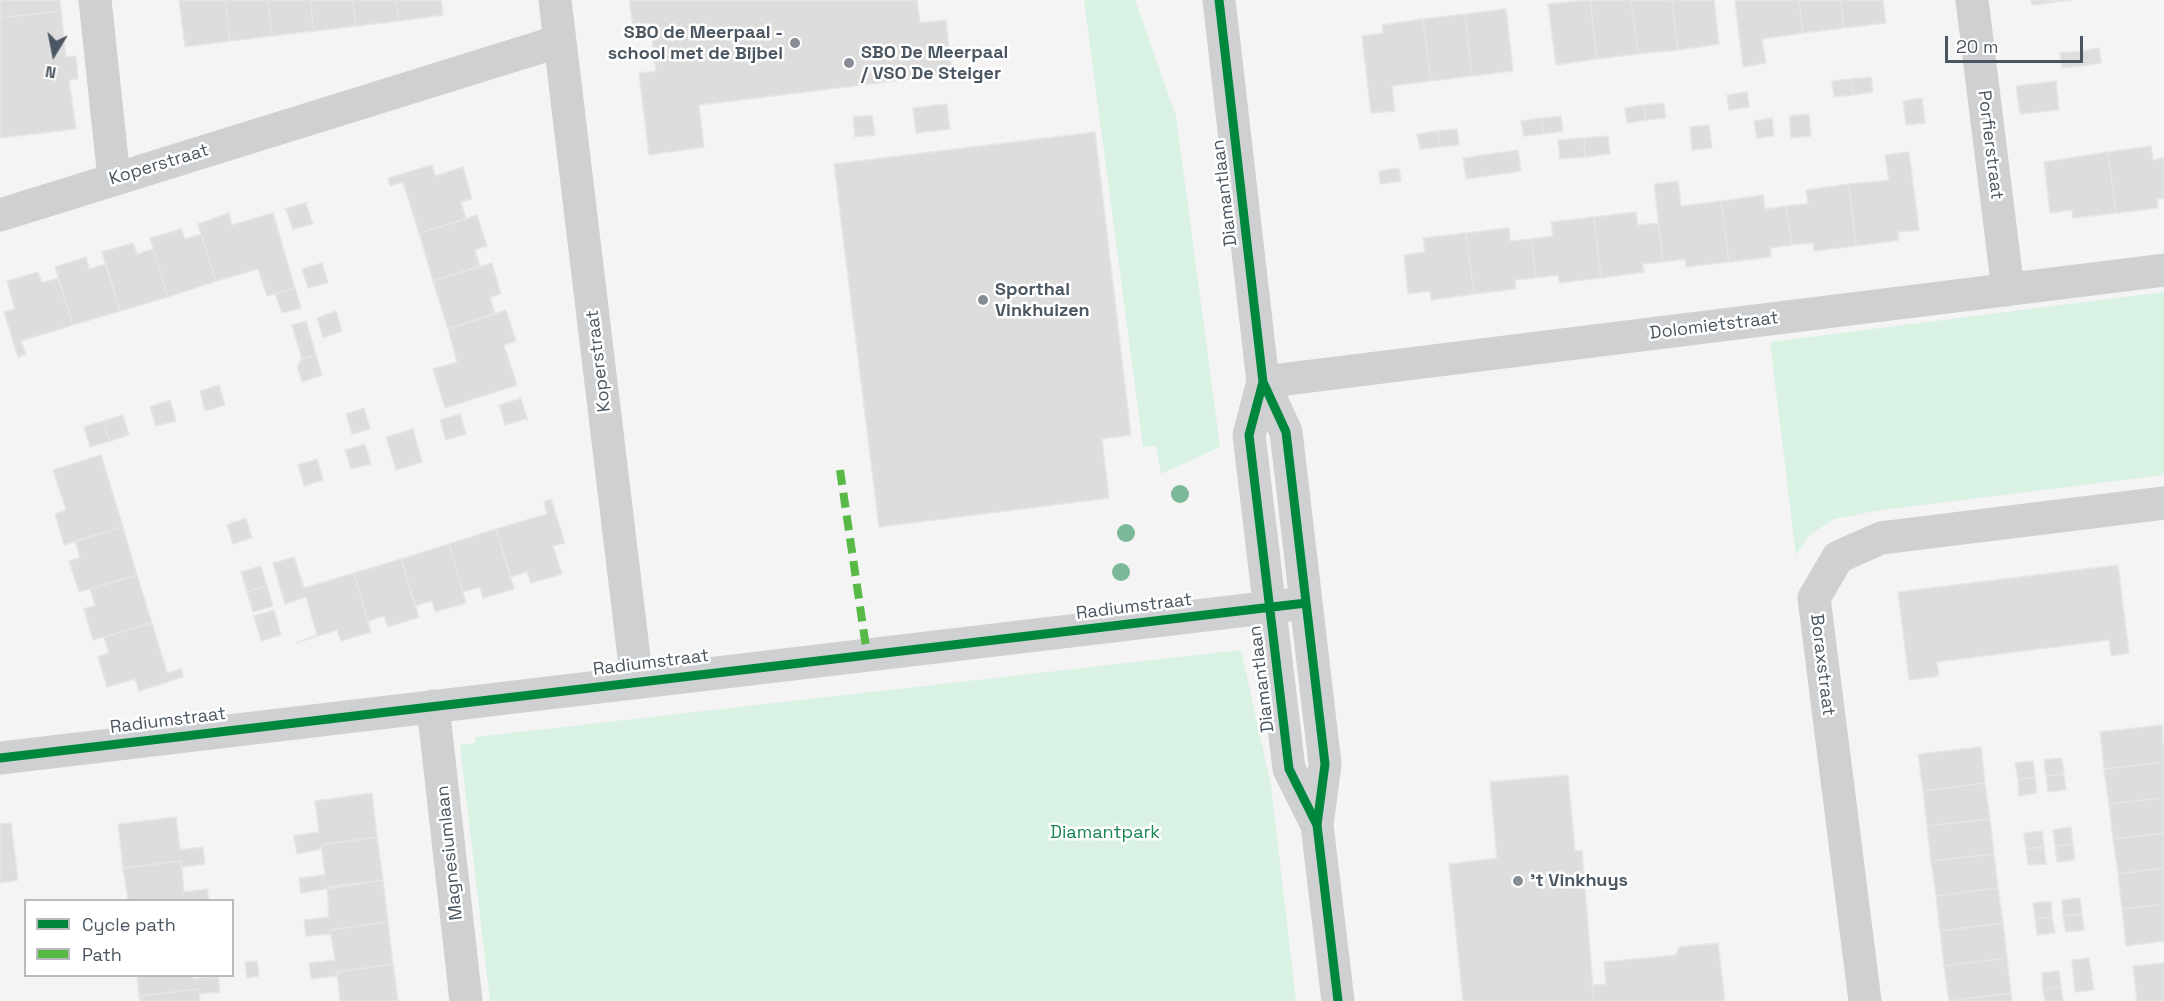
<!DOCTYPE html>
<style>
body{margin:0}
#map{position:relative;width:2164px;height:1001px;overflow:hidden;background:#f4f4f4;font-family:"Space Grotesk",sans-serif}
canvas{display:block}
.legend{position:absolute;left:24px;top:899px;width:210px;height:78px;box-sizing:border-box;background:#fff;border:2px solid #b7bbc0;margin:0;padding:8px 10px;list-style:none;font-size:18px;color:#4a5661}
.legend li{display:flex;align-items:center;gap:12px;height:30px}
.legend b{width:30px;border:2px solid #b7bbc0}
.north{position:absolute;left:24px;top:24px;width:60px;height:60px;-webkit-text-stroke:4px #fff;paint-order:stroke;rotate:190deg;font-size:16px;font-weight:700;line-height:24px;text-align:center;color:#4a5661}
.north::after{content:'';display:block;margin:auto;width:21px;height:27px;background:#4a5661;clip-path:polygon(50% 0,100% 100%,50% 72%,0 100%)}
.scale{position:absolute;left:1945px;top:36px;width:138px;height:27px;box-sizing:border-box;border:3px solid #4a5661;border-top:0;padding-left:8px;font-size:18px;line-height:21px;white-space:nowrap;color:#4a5661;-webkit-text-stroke:4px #fff;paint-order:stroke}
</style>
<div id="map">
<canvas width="2164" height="1001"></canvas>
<ul class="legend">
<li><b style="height:8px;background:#00873e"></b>Cycle path</li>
<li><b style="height:8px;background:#58b947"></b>Path</li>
</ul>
<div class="north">N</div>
<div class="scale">20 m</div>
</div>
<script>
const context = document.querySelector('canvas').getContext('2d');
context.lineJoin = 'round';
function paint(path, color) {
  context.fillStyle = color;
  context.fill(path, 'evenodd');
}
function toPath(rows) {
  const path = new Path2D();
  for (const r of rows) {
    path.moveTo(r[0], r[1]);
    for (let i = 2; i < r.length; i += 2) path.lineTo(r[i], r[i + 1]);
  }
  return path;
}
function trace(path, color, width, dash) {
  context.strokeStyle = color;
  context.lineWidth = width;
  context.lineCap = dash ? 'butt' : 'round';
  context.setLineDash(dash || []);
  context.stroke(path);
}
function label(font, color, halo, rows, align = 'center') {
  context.font = font + ' "Space Grotesk",sans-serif';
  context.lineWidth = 5;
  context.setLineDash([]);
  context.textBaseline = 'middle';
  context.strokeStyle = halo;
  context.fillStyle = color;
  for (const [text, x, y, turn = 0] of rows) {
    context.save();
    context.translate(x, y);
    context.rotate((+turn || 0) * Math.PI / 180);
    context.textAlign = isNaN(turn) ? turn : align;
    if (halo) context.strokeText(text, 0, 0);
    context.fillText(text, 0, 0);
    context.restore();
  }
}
const green = toPath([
 [1084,0,1135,0,1176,116,1220,447,1161,474,1156,446,1143,447],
 [2164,292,2164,475,1881,510,1834,519,1808,536,1796,555,1770,342],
 [1241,650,1271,785,1296,1001,490,1001,460,745,475,743,475,737]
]);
const building = toPath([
 [0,0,60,0,61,11,0,18,0,0],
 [179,0,225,0,230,41,185,47,179,0],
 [225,0,268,0,272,36,230,41,225,0],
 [268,0,310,0,314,31,272,36,268,0],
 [310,0,353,0,356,26,314,31,310,0],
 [353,0,396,0,399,21,356,26,353,0],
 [396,0,441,0,443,15,399,21,396,0],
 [629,0,917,0,920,23,946,20,952,74,699,105,704,147,649,155,639,73,656,71,650,23,633,25,629,0],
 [1590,0,1597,59,1556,65,1548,4,1590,0],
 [1590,0,1631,0,1638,54,1597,59,1590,0],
 [1631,0,1672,0,1678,50,1638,54,1631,0],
 [1672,0,1714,0,1719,44,1678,50,1672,0],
 [1735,0,1799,0,1803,33,1762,39,1766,63,1743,67,1735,0],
 [1799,0,1841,0,1844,28,1803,33,1799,0],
 [1841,0,1883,0,1886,23,1844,28,1841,0],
 [2031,0,2071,0,2032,5,2031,0],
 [1506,9,1513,71,1472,76,1465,14,1506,9],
 [61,11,66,57,76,56,78,79,69,80,76,129,0,138,0,18,61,11],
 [1465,14,1472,76,1431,81,1423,19,1465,14],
 [1423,19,1431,81,1392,86,1395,111,1371,113,1362,36,1383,33,1382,25,1423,19],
 [2099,48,2101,63,2082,66,2080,51,2099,48],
 [2080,51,2082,66,2062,68,2060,53,2080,51],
 [1871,77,1873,92,1853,95,1851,79,1871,77],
 [1851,79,1853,95,1834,97,1832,81,1851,79],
 [2056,81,2059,110,2020,114,2016,86,2056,81],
 [1747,92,1749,107,1729,110,1727,95,1747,92],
 [1922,98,1925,123,1906,125,1903,101,1922,98],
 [1664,103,1666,118,1646,120,1644,105,1664,103],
 [947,104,950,129,916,133,913,108,947,104],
 [1644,105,1646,120,1627,123,1625,108,1644,105],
 [1809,114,1811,136,1791,138,1789,116,1809,114],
 [872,115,875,135,855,137,853,117,872,115],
 [1561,116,1563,131,1544,134,1541,118,1561,116],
 [1541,118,1544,134,1524,136,1521,121,1541,118],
 [1772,118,1774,136,1757,138,1754,121,1772,118],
 [1709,125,1712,148,1692,150,1690,127,1709,125],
 [1457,129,1459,145,1440,147,1438,131,1457,129],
 [1438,131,1440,147,1420,149,1417,134,1438,131],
 [1095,132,1131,435,1102,439,1109,498,879,527,834,164,1095,132],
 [1608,136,1610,154,1585,157,1584,138,1608,136],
 [1584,138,1585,157,1560,159,1558,140,1584,138],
 [2151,146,2153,160,2164,158,2164,198,2157,199,2158,208,2116,213,2108,152,2151,146],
 [1518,150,1521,171,1466,179,1463,158,1518,150],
 [1909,152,1919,230,1898,232,1899,240,1856,246,1849,184,1889,180,1885,155,1909,152],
 [2108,152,2116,213,2073,218,2072,210,2050,213,2044,162,2108,152],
 [432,165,435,176,463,167,472,199,461,202,466,219,419,233,403,182,390,186,388,178,432,165],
 [1399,168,1401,181,1380,184,1379,171,1399,168],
 [1678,181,1681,206,1721,201,1729,262,1686,267,1685,259,1663,262,1654,184,1678,181],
 [1849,184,1856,246,1814,251,1813,243,1792,245,1786,206,1808,204,1806,190,1849,184],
 [1763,195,1765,209,1786,206,1792,245,1770,248,1771,257,1729,262,1721,201,1763,195],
 [308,202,306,204,313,224,293,229,286,210,284,209,308,202],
 [1636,212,1638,225,1658,223,1663,262,1642,264,1644,272,1601,278,1594,217,1636,212],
 [229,213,232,225,273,213,295,288,267,296,258,269,216,281,198,224,229,213],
 [477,215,487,246,475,250,480,266,433,281,419,233,477,215],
 [1594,217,1601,278,1559,283,1558,275,1536,278,1531,239,1553,236,1551,222,1594,217],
 [1509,228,1510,241,1531,239,1536,278,1515,280,1516,289,1474,294,1466,233,1509,228],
 [181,229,185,239,201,234,216,281,168,297,150,238,181,229],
 [1466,233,1474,294,1431,300,1430,291,1408,294,1404,255,1425,252,1423,238,1466,233],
 [133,243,137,254,153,249,168,297,120,311,102,252,133,243],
 [86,257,89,269,106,264,120,311,73,325,55,267,86,257],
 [322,263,328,283,308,288,302,269,322,263],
 [492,263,501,294,490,297,495,314,448,329,433,281,492,263],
 [38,272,42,283,58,278,73,325,21,341,26,354,18,357,4,312,15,309,7,281,38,272],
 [295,288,301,308,282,313,275,294,295,288],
 [506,310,516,341,504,345,517,385,445,408,433,369,457,362,448,329,506,310],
 [336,311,342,331,323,338,317,318,336,311],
 [306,321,316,355,302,359,292,325,306,321],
 [316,355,322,375,302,382,297,366,302,359,316,355],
 [219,385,225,405,205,411,200,391,219,385],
 [520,396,528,421,525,419,505,425,499,405,519,399,520,396],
 [170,400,176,421,156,426,150,407,170,400],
 [364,408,370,429,352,434,346,414,364,408],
 [460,414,466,434,446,440,440,420,460,414],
 [123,415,129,435,110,441,103,421,123,415],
 [103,421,110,441,90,447,84,427,103,421],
 [413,429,422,462,396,470,386,437,413,429],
 [365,444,371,464,351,469,345,450,365,444],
 [101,455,123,527,64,545,55,514,66,510,53,470,101,455],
 [317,459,323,480,304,486,298,465,317,459],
 [551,499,565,543,553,546,562,574,531,583,527,572,511,577,496,529,547,514,544,501,551,499],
 [246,518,252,538,233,544,227,525,246,518],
 [123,527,137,575,79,592,69,561,80,558,75,541,123,527],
 [496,529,514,589,483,598,480,587,463,592,449,544,496,529],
 [449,544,466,603,435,612,432,601,415,606,401,559,449,544],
 [294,557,304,588,354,573,371,632,341,641,337,630,296,643,317,635,306,597,285,604,273,563,294,557],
 [401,559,419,617,388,627,384,616,368,621,354,573,401,559],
 [2118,565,2129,653,2111,656,2109,640,1937,662,1939,676,1909,680,1898,592,2118,565],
 [261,566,267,586,247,592,241,572,261,566],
 [137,575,152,623,93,640,84,609,95,605,90,589,137,575],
 [267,586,273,606,253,612,247,592,267,586],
 [274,610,281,635,261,641,254,616,274,610],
 [152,623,167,673,181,669,183,677,139,691,135,679,107,687,98,657,109,653,104,637,152,623],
 [2162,725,2164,762,2104,769,2100,732,2162,725],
 [1981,747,1985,783,1923,791,1918,754,1981,747],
 [2062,758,2064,774,2046,776,2044,760,2062,758],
 [2033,761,2035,777,2018,780,2015,763,2033,761],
 [2164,762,2164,798,2109,804,2104,769,2164,762],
 [2064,774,2066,790,2048,792,2046,776,2064,774],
 [1568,775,1575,851,1582,850,1594,1001,1463,1001,1449,864,1497,858,1490,782,1568,775],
 [2035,777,2037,793,2019,796,2018,780,2035,777],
 [1985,783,1990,819,1927,826,1923,791,1985,783],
 [372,793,377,837,321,845,321,849,297,854,294,836,319,832,315,801,372,793],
 [2164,798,2164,833,2113,839,2109,804,2164,798],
 [176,817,180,850,203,847,205,864,181,867,181,861,123,868,118,824,176,817],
 [1990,819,1994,854,1931,861,1927,826,1990,819],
 [11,823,18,880,0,883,0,824,11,823],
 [2071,827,2073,844,2055,846,2053,830,2071,827],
 [2042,831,2044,847,2026,849,2024,833,2042,831],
 [2164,833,2164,868,2118,874,2113,839,2164,833],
 [377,837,383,880,301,893,299,878,325,875,321,845,377,837],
 [2073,844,2075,860,2057,862,2055,846,2073,844],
 [2044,847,2046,864,2028,865,2026,849,2044,847],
 [1994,854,1998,888,1936,896,1931,861,1994,854],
 [181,861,184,892,207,889,209,900,128,900,123,868,181,861],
 [2164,868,2164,904,2122,909,2118,874,2164,868],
 [383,880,388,922,330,930,331,934,306,936,304,920,329,917,327,887,383,880],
 [1998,888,2003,923,1940,931,1936,896,1998,888],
 [2080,898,2082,914,2063,916,2062,900,2080,898],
 [2051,901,2052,917,2035,919,2033,903,2051,901],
 [2164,904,2164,941,2126,946,2122,909,2164,904],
 [2082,914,2084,930,2066,932,2063,916,2082,914],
 [2052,917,2055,933,2037,935,2035,919,2052,917],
 [388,922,393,964,337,972,337,976,311,979,309,963,335,960,330,930,388,922],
 [2003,923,2007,958,1944,966,1940,931,2003,923],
 [1718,943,1725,1001,1594,1001,1592,985,1606,984,1604,962,1676,955,1679,947,1718,943],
 [2007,958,2011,993,1949,1001,1944,966,2007,958],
 [2089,958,2094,990,2075,992,2072,960,2089,958],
 [257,961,259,976,247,978,245,962,257,961],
 [2164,963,2164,1001,2137,1001,2133,966,2164,963],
 [393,964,398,1001,340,1001,337,972,393,964],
 [2059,971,2061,987,2043,990,2042,973,2059,971],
 [137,976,193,976,194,979,218,976,220,992,199,994,199,989,139,996,137,976],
 [2061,987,2063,1001,2045,1001,2043,990,2061,987],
 [199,989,200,1001,140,1001,139,996,199,989],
 [2011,993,2012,1001,1949,1001,2011,993]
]);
const minor = toPath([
 [95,0,114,178],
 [555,0,637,682],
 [1219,0,1263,382,1286,432,1325,764,1317,825,1338,1001],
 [1972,0,2008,290],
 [0,215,560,41],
 [1263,382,2164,270],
 [1263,382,1249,435,1289,769,1317,825],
 [433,706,466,1001],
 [0,758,1306,603],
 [1865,1001,1814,598,1838,557,1881,538,2164,503]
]);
const quiet = toPath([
 [840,470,867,654]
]);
const cycleway = toPath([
 [1219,0,1263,382,1286,432,1325,764,1317,825,1338,1001],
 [1263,382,1249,435,1289,769,1317,825],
 [0,758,1306,603]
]);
const trees = [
 [1180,494],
 [1126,533],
 [1121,572]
];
const markers = [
 [795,43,6,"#868d94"],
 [849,63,6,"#868d94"],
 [983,300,6,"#868d94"],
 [1518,881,6,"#868d94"]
];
const poiNames = [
 ["SBO de Meerpaal -",783,33,"right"],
 ["school met de Bijbel",783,54,"right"],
 ["SBO De Meerpaal",861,53],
 ["/ VSO De Steiger",861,74],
 ["Sporthal",995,290],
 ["Vinkhuizen",995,311],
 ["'t Vinkhuys",1530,881]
];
const streetNames = [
 ["Porfierstraat",1990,145,83],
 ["Koperstraat",159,165,-17],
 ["Diamantlaan",1225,193,-97],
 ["Dolomietstraat",1714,326,-7],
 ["Koperstraat",599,361,-97],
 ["Radiumstraat",1134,607,-7],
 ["Radiumstraat",651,663,-7],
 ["Boraxstraat",1822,665,83],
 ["Diamantlaan",1262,679,-97],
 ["Radiumstraat",168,721,-7],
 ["Magnesiumlaan",450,853,-96]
];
const parkNames = [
 ["Diamantpark",1105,833]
];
paint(green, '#d9f2e3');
paint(building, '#ddddde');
trace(building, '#e5e6e7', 1.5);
trace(minor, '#ced0d2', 33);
trace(quiet, '#58b947', 8, [15, 8]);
trace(cycleway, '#00873e', 9);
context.fillStyle = '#7ab899';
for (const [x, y] of trees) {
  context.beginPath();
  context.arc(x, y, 9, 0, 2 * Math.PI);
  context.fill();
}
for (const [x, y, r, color] of markers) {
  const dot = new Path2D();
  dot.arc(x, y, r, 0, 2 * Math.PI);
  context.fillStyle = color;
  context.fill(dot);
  trace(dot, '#fff', 2);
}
label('bold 18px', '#4a5661', '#fff', poiNames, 'left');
label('18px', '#4a5661', '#fff', streetNames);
label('18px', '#17864f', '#fff', parkNames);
</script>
